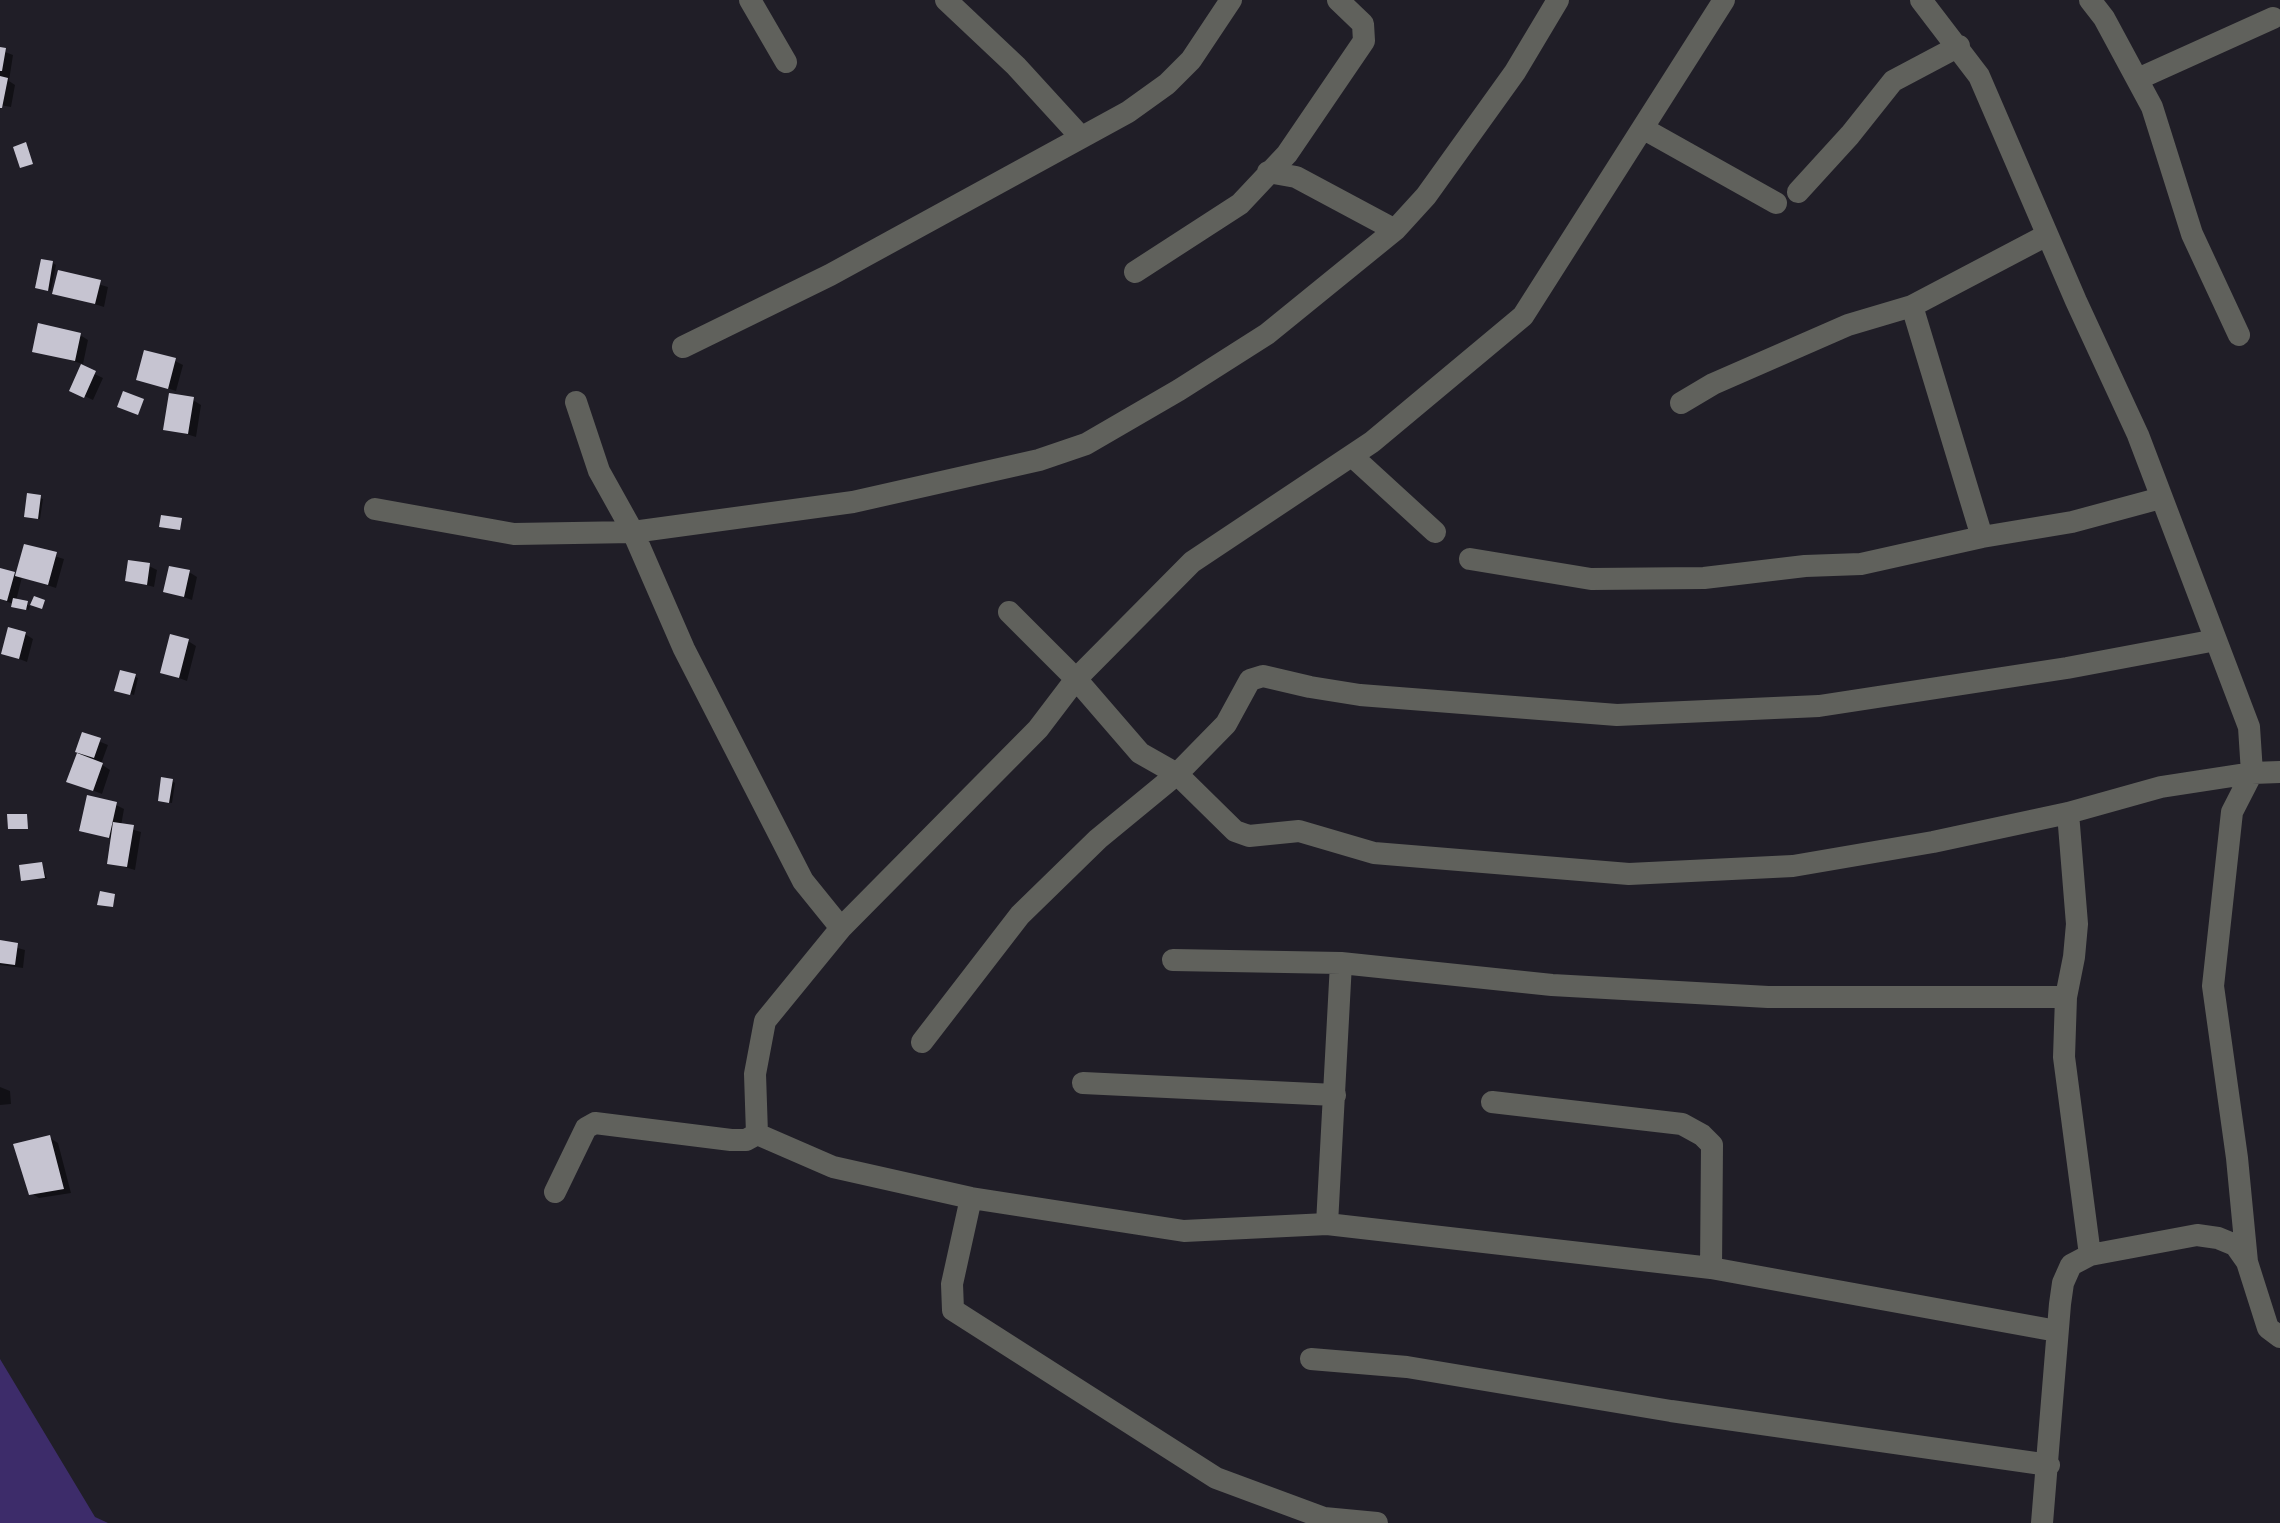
<!DOCTYPE html>
<style>
body{margin:0}
canvas{display:block;background:#201e27}
</style>
<canvas width="2280" height="1523"></canvas>
<script>
const context = document.querySelector('canvas').getContext('2d');
context.lineJoin = 'round';
function paint(path, color) {
  context.fillStyle = color;
  context.fill(path, 'evenodd');
}
function toPath(rows) {
  const path = new Path2D();
  for (const r of rows) {
    path.moveTo(r[0], r[1]);
    for (let i = 2; i < r.length; i += 2) path.lineTo(r[i], r[i + 1]);
  }
  return path;
}
function trace(path, color, width, dash) {
  context.strokeStyle = color;
  context.lineWidth = width;
  context.lineCap = dash ? 'butt' : 'round';
  context.setLineDash(dash || []);
  context.stroke(path);
}
const green = toPath([
 [0,1359,95,1517,108,1523,0,1523]
]);
const shadow = toPath([
 [0,50,13,55,9,81,15,85,11,107,0,105],
 [53,263,56,265,51,290,41,289],
 [60,273,108,287,104,307,55,292],
 [80,335,88,340,83,364,35,350],
 [175,361,183,365,176,391,139,379],
 [82,368,103,378,93,400,80,394],
 [193,400,201,405,196,437,166,428],
 [40,498,43,499,40,519,30,518],
 [25,547,64,559,56,588,22,577,16,601,30,606,29,610,0,599,0,578,14,574,18,577],
 [149,566,157,570,154,587,127,580],
 [189,572,197,577,192,600,166,591],
 [25,634,33,639,27,662,4,653],
 [188,641,196,646,187,681,163,672],
 [122,673,138,678,134,695,120,691],
 [84,735,108,745,101,764,110,770,102,794,69,781],
 [172,781,175,783,172,803,163,802],
 [116,805,124,809,121,826,141,832,135,870,110,863,112,839,82,830],
 [42,865,47,879,24,880],
 [0,943,25,950,23,968,0,965],
 [0,1087,10,1091,11,1104,0,1105],
 [50,1138,58,1143,71,1193,39,1198,31,1193]
]);
const building = toPath([
 [0,47,6,48,2,71,0,71],
 [0,76,8,78,2,108,0,108],
 [26,142,33,164,20,168,13,147],
 [41,259,53,261,48,291,35,288],
 [58,270,101,280,95,304,52,294],
 [38,323,81,333,75,361,32,352],
 [144,350,176,358,168,389,136,380],
 [81,364,96,371,84,398,69,391],
 [123,391,144,399,138,415,117,407],
 [169,393,194,397,188,434,163,430],
 [27,493,41,495,38,519,24,517],
 [161,515,182,518,180,530,159,527],
 [24,544,57,552,48,585,15,576],
 [128,560,150,563,147,585,125,581],
 [169,566,190,570,184,597,163,592],
 [0,568,15,572,7,601,0,599],
 [34,596,45,600,42,609,30,605],
 [13,598,28,601,26,610,11,607],
 [8,627,26,632,19,659,1,654],
 [170,634,189,639,179,678,160,673],
 [120,670,136,674,130,695,114,691],
 [82,732,101,738,94,758,75,752],
 [77,753,103,763,93,791,66,782],
 [161,777,173,779,169,803,158,801],
 [87,795,117,802,109,838,79,831],
 [7,814,27,814,28,829,8,829],
 [113,822,134,825,127,867,107,864],
 [42,862,45,878,21,881,19,865],
 [100,891,115,894,113,907,97,905],
 [0,940,18,943,15,965,0,963],
 [50,1135,64,1189,29,1195,13,1144]
]);
const minor = toPath([
 [750,0,786,62],
 [946,0,1016,66,1080,136],
 [1921,0,1979,76,2076,301,2138,435,2249,727,2252,773,2232,812,2213,986,2237,1158,2247,1262],
 [2090,0,2104,18,2152,107,2192,234,2239,335],
 [2140,78,2273,18],
 [1644,129,1776,203],
 [1268,172,1296,177,1395,230],
 [1798,192,1850,135,1893,81,1959,46],
 [1135,272,1240,204,1287,154,1364,41,1363,24,1338,0],
 [1912,306,1982,537],
 [683,347,830,275,1128,112,1167,84,1191,60,1231,0],
 [576,402,599,471,633,532,684,649,803,881,841,928],
 [1681,403,1713,384,1848,325,1912,306,2047,235],
 [1352,456,1435,532],
 [375,509,514,534,633,532,853,502,1039,460,1086,444,1179,390,1267,334,1395,230,1426,196,1515,72,1558,0],
 [1470,559,1591,579,1704,578,1805,566,1861,564,1982,537,2072,522,2161,498],
 [1009,612,1076,679,1140,753,1177,774,1235,831,1249,836,1299,831,1374,853,1629,874,1793,866,1933,842,2068,813,2161,787,2252,773,2280,772],
 [2068,813,2077,924,2074,957,2066,997,2064,1057,2090,1255],
 [1173,960,1341,963,1552,985,1768,997,2066,997],
 [922,1042,1020,915,1098,839,1177,774,1226,724,1250,680,1263,676,1310,687,1360,695,1617,715,1819,706,2067,668,2216,640],
 [1083,1083,1335,1095],
 [1492,1102,1682,1124,1702,1135,1712,1145,1711,1268],
 [757,1134,755,1074,765,1021,841,928,1038,729,1076,679,1192,562,1372,442,1523,316,1724,0],
 [555,1192,586,1128,595,1123,731,1140,746,1140,757,1134,833,1167,971,1198,1184,1231,1327,1224,1711,1268,2057,1331],
 [971,1198,952,1284,953,1310,1216,1478,1324,1518,1377,1523],
 [1327,1224,1341,963],
 [1311,1359,1407,1367,1671,1411,2049,1465],
 [2042,1523,2060,1304,2063,1283,2071,1265,2090,1255,2197,1235,2218,1238,2235,1245,2247,1262,2268,1328,2280,1337]
]);
paint(green, '#3d2c6a');
paint(shadow, '#0007');
paint(building, '#c6c4d1');
trace(minor, '#60615c', 22);
</script>
